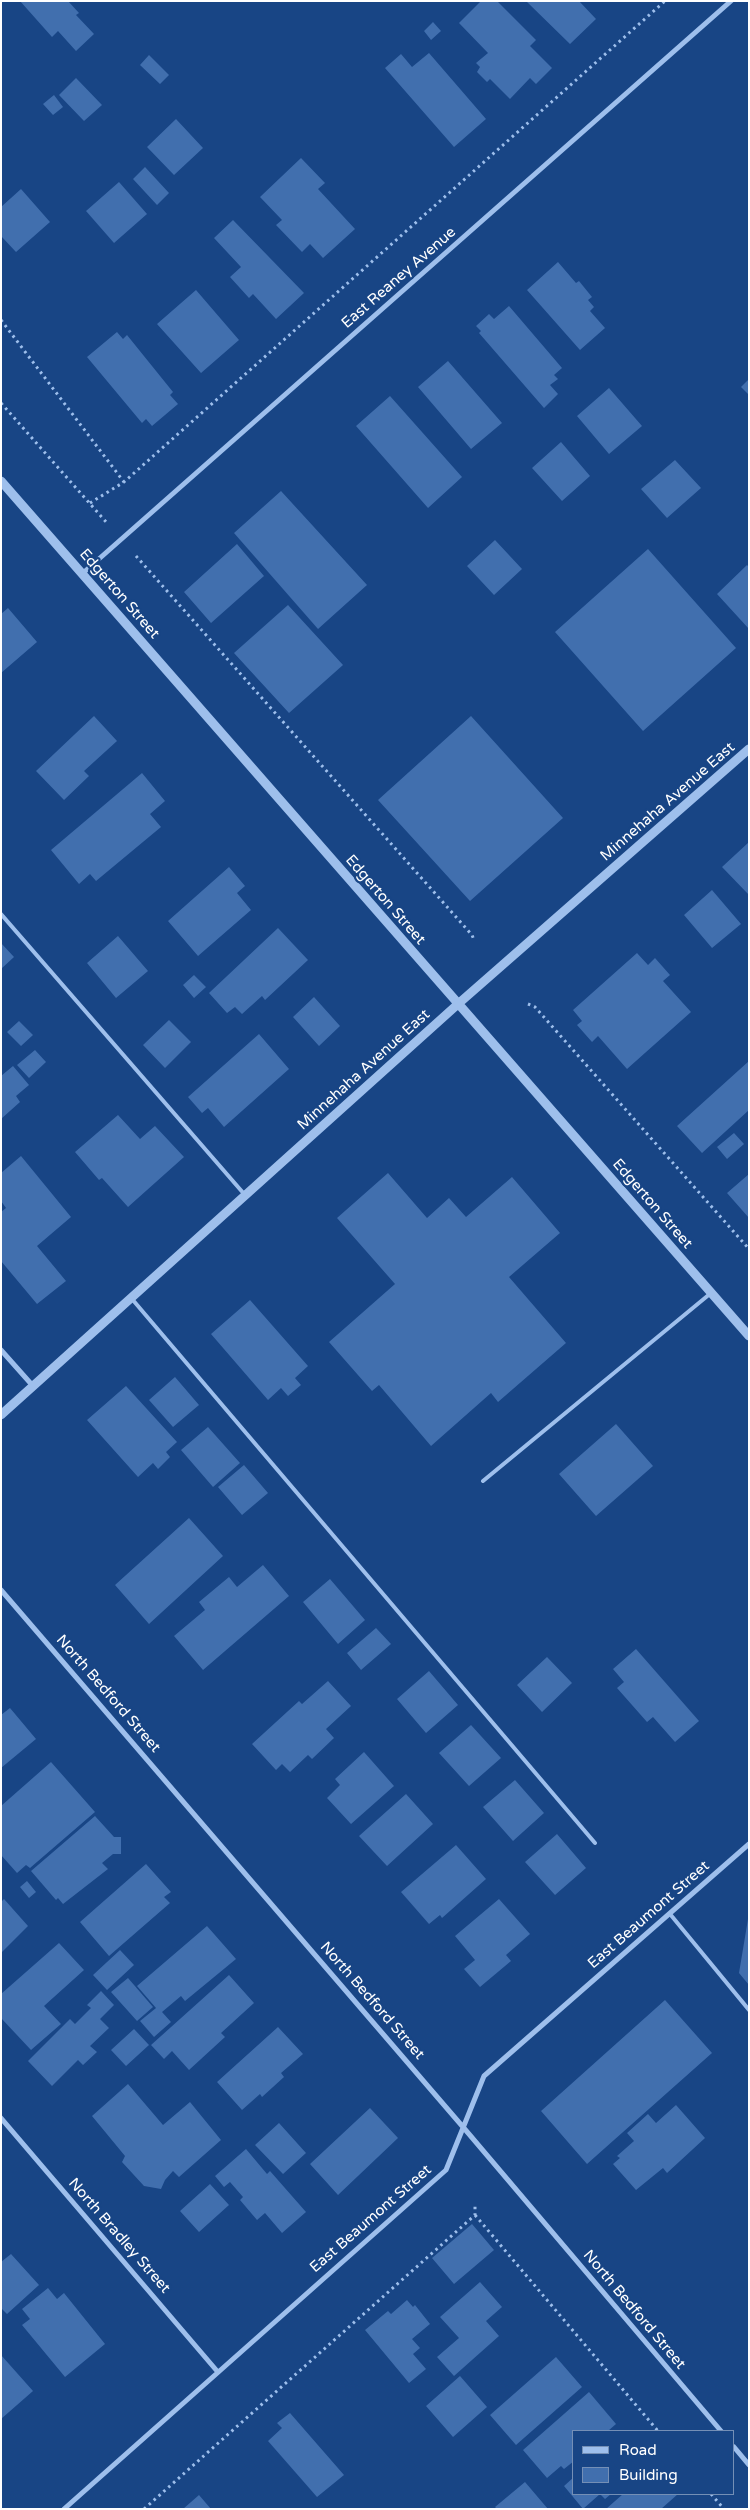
<!DOCTYPE html>
<style>
body{margin:0}
#map{position:relative;width:750px;height:2510px;overflow:hidden;background:#184585;font-family:"Varela Round",sans-serif}
canvas{display:block}
.frame{position:absolute;inset:0;border:2px solid #fff;pointer-events:none}
.legend{position:absolute;left:572px;top:2430px;width:162px;height:65px;box-sizing:border-box;background:#184585;border:1px solid #748fb6;margin:0;padding:6px 9px;list-style:none;font-size:15px;color:#fff}
.legend li{display:flex;align-items:center;gap:10px;height:25px}
.legend b{width:25px;border:1px solid #748fb6}
</style>
<div id="map">
<canvas width="750" height="2510"></canvas>
<div class="frame"></div>
<ul class="legend">
<li><b style="height:6px;background:#9ebfec"></b>Road</li>
<li><b style="height:14px;background:#416fae"></b>Building</li>
</ul>
</div>
<script>
const context = document.querySelector('canvas').getContext('2d');
context.lineJoin = 'round';
function paint(path, color) {
  context.fillStyle = color;
  context.fill(path, 'evenodd');
}
function toPath(rows) {
  const path = new Path2D();
  for (const r of rows) {
    path.moveTo(r[0], r[1]);
    for (let i = 2; i < r.length; i += 2) path.lineTo(r[i], r[i + 1]);
  }
  return path;
}
function trace(path, color, width, dash) {
  context.strokeStyle = color;
  context.lineWidth = width;
  context.lineCap = dash ? 'butt' : 'round';
  context.setLineDash(dash || []);
  context.stroke(path);
}
function label(font, color, halo, rows, align = 'center') {
  context.font = font + ' "Varela Round",sans-serif';
  context.lineWidth = 4.5;
  context.setLineDash([]);
  context.textBaseline = 'middle';
  context.strokeStyle = halo;
  context.fillStyle = color;
  for (const [text, x, y, turn = 0] of rows) {
    context.save();
    context.translate(x, y);
    context.rotate((+turn || 0) * Math.PI / 180);
    context.textAlign = isNaN(turn) ? turn : align;
    if (halo) context.strokeText(text, 0, 0);
    context.fillText(text, 0, 0);
    context.restore();
  }
}
const building = toPath([
 [20,1,68,1,79,13,76,15,94,34,76,51,58,31,52,37],
 [481,1,497,1,536,40,530,46,552,68,536,84,530,78,510,99,490,79,487,82,477,72,480,67,476,63,488,53,459,23],
 [526,1,579,1,596,19,570,44],
 [433,22,441,31,431,40,424,31],
 [429,53,486,119,454,147,385,68,401,54,412,67],
 [149,55,169,75,160,84,140,65],
 [76,78,102,105,84,121,59,95],
 [54,95,63,107,53,115,43,104],
 [176,119,203,148,174,175,147,147],
 [301,158,325,183,318,189,355,229,323,258,310,244,302,252,276,225,282,220,260,197],
 [145,167,169,193,157,205,133,179],
 [119,182,147,214,114,243,86,211],
 [21,189,50,222,16,252,1,236,1,207],
 [233,220,304,293,276,319,253,294,249,298,230,277,241,267,214,238],
 [558,262,576,283,579,281,592,297,588,300,594,307,590,311,605,328,580,350,527,290],
 [196,290,239,340,201,373,157,324],
 [509,306,562,368,554,375,558,379,550,385,558,394,544,408,479,333,481,331,476,326,489,314,494,319],
 [117,332,123,339,127,335,173,392,170,395,178,404,152,426,146,419,142,423,87,357],
 [448,361,502,423,471,449,418,387],
 [749,379,749,395,741,387],
 [609,388,642,426,609,454,577,416],
 [390,396,462,477,428,508,356,426],
 [561,442,590,476,562,501,532,468],
 [675,460,701,488,667,518,641,489],
 [281,491,367,585,318,629,234,533],
 [495,540,522,569,494,595,467,566],
 [237,544,264,576,211,623,184,592],
 [648,549,736,648,643,731,555,632],
 [747,565,749,567,749,629,717,594],
 [288,605,343,665,289,713,234,653],
 [8,608,37,642,1,673,1,614],
 [94,716,117,741,84,771,89,776,64,800,36,771],
 [471,716,563,818,470,901,378,800],
 [142,773,165,801,150,814,161,827,96,881,90,874,79,884,51,850],
 [749,842,749,895,722,867],
 [229,867,245,886,237,893,251,910,198,956,168,921],
 [712,890,741,924,712,948,684,915],
 [278,928,308,960,265,1000,262,996,242,1014,235,1007,227,1013,209,993],
 [118,936,148,971,116,998,87,963],
 [1,943,14,957,1,969],
 [637,953,648,965,655,958,670,975,663,981,691,1012,627,1069,598,1036,592,1042,577,1025,582,1021,573,1010],
 [194,975,206,987,194,998,183,985],
 [314,997,340,1026,319,1046,293,1017],
 [169,1020,191,1042,165,1068,143,1045],
 [19,1021,33,1035,21,1046,7,1032],
 [259,1034,289,1069,224,1127,208,1108,202,1113,188,1097],
 [35,1050,46,1062,29,1078,17,1065],
 [749,1061,749,1110,702,1153,677,1126],
 [13,1066,29,1085,16,1096,20,1102,1,1119,1,1076],
 [118,1115,140,1139,155,1126,184,1157,128,1207,102,1178,99,1180,75,1152],
 [734,1133,744,1144,727,1159,717,1147],
 [21,1156,71,1217,37,1246,66,1281,37,1304,1,1261,1,1212,6,1208,1,1201,1,1173],
 [388,1173,427,1218,449,1198,466,1217,512,1177,560,1233,509,1277,566,1343,498,1402,491,1393,431,1446,379,1385,372,1391,329,1342,395,1284,337,1218],
 [749,1174,749,1218,727,1193],
 [250,1300,308,1366,295,1378,301,1385,288,1396,281,1388,268,1400,211,1334],
 [175,1377,199,1405,173,1427,149,1400],
 [126,1386,177,1442,166,1452,170,1457,158,1469,153,1463,138,1477,87,1420],
 [616,1424,653,1466,596,1516,559,1474],
 [208,1427,240,1463,213,1487,181,1450],
 [244,1465,268,1493,242,1515,218,1487],
 [189,1518,223,1556,149,1624,115,1585],
 [263,1565,289,1596,203,1670,174,1636,205,1610,199,1602,229,1577,237,1587],
 [330,1579,365,1620,338,1644,303,1602],
 [376,1628,391,1644,361,1670,347,1653],
 [636,1649,699,1721,675,1742,653,1717,647,1722,617,1688,624,1682,613,1669],
 [547,1657,572,1683,542,1712,517,1685],
 [429,1671,458,1705,426,1733,397,1699],
 [328,1681,351,1706,326,1729,334,1738,312,1759,308,1755,290,1772,282,1764,276,1770,252,1744,299,1701,302,1704],
 [10,1708,36,1739,1,1768,1,1715],
 [471,1725,501,1758,469,1786,439,1753],
 [364,1752,394,1786,351,1824,327,1798,340,1785,335,1779],
 [51,1762,95,1812,30,1868,26,1865,17,1873,1,1855,1,1806],
 [515,1780,544,1813,513,1841,483,1807],
 [406,1794,433,1824,387,1866,359,1836],
 [95,1816,114,1837,121,1837,121,1854,113,1854,102,1863,108,1869,63,1904,58,1898,56,1900,31,1871],
 [557,1834,586,1868,555,1895,525,1862],
 [456,1845,486,1879,442,1918,440,1915,429,1924,401,1892],
 [146,1864,171,1892,164,1897,170,1903,109,1956,80,1922],
 [27,1881,36,1892,29,1898,20,1887],
 [4,1899,28,1926,1,1953,1,1902],
 [499,1899,530,1934,506,1955,511,1961,480,1987,464,1969,475,1960,455,1936],
 [748,1919,749,1919,749,1985,739,1973],
 [207,1926,236,1959,185,2001,181,1996,162,2012,171,2022,154,2037,140,2021,156,2008,137,1986],
 [59,1943,84,1970,44,2006,61,2024,31,2050,1,2018,1,1994],
 [120,1950,134,1965,107,1990,93,1975],
 [229,1975,254,2003,221,2033,225,2037,189,2070,172,2051,164,2059,151,2045],
 [128,1978,153,2007,137,2021,111,1992],
 [101,1991,114,2005,100,2019,109,2028,90,2046,97,2052,83,2065,78,2060,52,2086,28,2061,70,2019,75,2024,91,2008,87,2005],
 [665,2000,712,2053,587,2164,541,2111],
 [278,2027,303,2054,281,2073,284,2077,262,2097,260,2094,242,2110,217,2082],
 [134,2029,149,2045,126,2066,111,2050],
 [128,2084,163,2125,190,2102,221,2140,179,2177,173,2171,165,2180,161,2189,144,2186,122,2162,125,2156,92,2116],
 [676,2105,705,2138,667,2173,663,2168,636,2190,613,2164,620,2158,617,2156,634,2141,627,2133,648,2114,656,2123],
 [370,2108,398,2138,338,2195,310,2164],
 [279,2123,306,2153,283,2174,255,2145],
 [246,2149,267,2174,270,2171,306,2212,282,2233,265,2213,257,2220,240,2200,243,2197,230,2182,224,2187,215,2176],
 [210,2184,229,2205,199,2232,180,2211],
 [472,2224,494,2250,454,2284,432,2258],
 [11,2254,39,2285,7,2314,1,2308,1,2262],
 [480,2282,502,2307,486,2321,499,2336,454,2376,437,2357,459,2338,440,2317],
 [48,2288,57,2299,64,2293,105,2344,65,2377,22,2325,30,2319,22,2309],
 [407,2300,413,2307,415,2305,430,2324,412,2339,420,2348,413,2354,426,2369,409,2383,365,2330,388,2311,391,2314],
 [1,2355,33,2391,1,2419],
 [556,2357,582,2387,516,2445,490,2415],
 [460,2376,487,2407,453,2437,426,2406],
 [589,2392,616,2424,608,2431,574,2431,574,2461,564,2469,561,2466,547,2478,523,2450],
 [290,2413,344,2475,317,2497,268,2441,282,2428,277,2423],
 [574,2477,574,2494,600,2494,583,2509,564,2486],
 [525,2482,548,2509,497,2509,495,2507],
 [600,2494,611,2494,605,2499],
 [623,2494,678,2494,661,2509,606,2509],
 [199,2495,211,2509,183,2509]
]);
const path = toPath([
 [1,320,124,482],
 [1,403,107,523],
 [90,503,124,482,665,1],
 [136,556,472,935,474,940],
 [528,1004,535,1007,749,1249],
 [475,2215,658,2431],
 [711,2494,724,2509],
 [144,2509,475,2215,475,2203]
]);
const service = toPath([
 [1,914,245,1195],
 [132,1299,595,1843],
 [483,1481,711,1293],
 [670,1914,749,2010]
]);
const minor = toPath([
 [83,573,731,1],
 [1,1350,33,1386],
 [1,1590,463,2127,721,2431],
 [1,2118,217,2371],
 [734,2447,749,2465],
 [64,2509,446,2170,484,2076,749,1844]
]);
const tertiary = toPath([
 [1,481,749,1336],
 [1,1415,458,1004,749,749]
]);
const streetNames = [
 ["East Reaney Avenue",399,278,-41],
 ["Edgerton Street",119,594,49],
 ["Minnehaha Avenue East",668,802,-41],
 ["Edgerton Street",385,900,49],
 ["Minnehaha Avenue East",364,1070,-42],
 ["Edgerton Street",652,1204,49],
 ["North Bedford Street",108,1694,49],
 ["East Beaumont Street",649,1915,-41],
 ["North Bedford Street",372,2001,49],
 ["East Beaumont Street",371,2219,-41],
 ["North Bradley Street",119,2236,49],
 ["North Bedford Street",634,2310,50]
];
paint(building, '#416fae');
trace(path, '#9ebfec', 3, [2.5, 4]);
trace(service, '#9ebfec', 4);
trace(minor, '#9ebfec', 5);
trace(tertiary, '#9ebfec', 9);
label('15px', '#fff', '#184585', streetNames);
</script>
